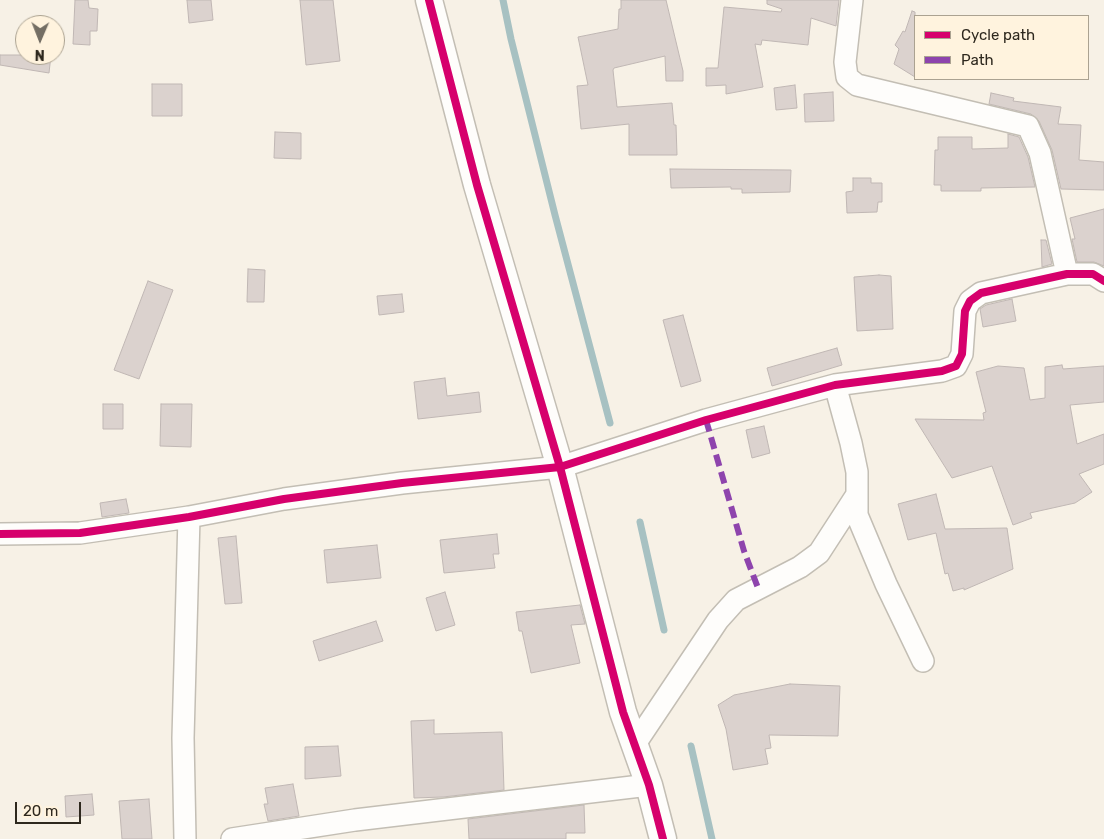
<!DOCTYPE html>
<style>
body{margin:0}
#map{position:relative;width:1104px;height:839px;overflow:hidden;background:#f7f1e6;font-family:Rubik,sans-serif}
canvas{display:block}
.legend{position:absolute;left:914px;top:15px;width:175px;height:65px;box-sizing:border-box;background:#fff3de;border:1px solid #aba291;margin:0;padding:6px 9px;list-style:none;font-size:15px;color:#2e281e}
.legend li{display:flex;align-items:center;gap:10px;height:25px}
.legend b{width:25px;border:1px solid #aba291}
.north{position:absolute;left:15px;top:15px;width:50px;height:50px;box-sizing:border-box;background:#fff3de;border:1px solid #aba291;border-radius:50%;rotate:181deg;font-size:14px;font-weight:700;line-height:20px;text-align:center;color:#2e281e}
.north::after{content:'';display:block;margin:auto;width:18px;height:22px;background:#746e64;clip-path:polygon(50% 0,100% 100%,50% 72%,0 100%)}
.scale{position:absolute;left:15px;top:802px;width:66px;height:22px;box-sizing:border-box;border:2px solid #2e281e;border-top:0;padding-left:6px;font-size:15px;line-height:18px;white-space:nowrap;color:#2e281e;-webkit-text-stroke:4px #fff3de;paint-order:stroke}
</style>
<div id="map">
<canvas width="1104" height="839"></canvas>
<ul class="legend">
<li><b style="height:6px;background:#d6006c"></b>Cycle path</li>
<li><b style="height:6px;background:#8e44ad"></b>Path</li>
</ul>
<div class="north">N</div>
<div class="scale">20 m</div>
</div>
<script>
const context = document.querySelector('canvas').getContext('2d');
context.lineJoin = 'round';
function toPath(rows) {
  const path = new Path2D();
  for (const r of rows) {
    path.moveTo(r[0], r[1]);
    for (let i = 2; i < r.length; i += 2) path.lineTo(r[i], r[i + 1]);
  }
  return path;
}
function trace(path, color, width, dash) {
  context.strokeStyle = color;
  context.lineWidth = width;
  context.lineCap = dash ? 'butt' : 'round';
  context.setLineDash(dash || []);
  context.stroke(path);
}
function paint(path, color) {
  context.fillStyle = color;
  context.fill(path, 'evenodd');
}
const stream = toPath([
 [503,0,511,39,555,215,610,423],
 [640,522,664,630],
 [691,746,712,839]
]);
const building = toPath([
 [75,0,88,0,89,8,98,9,97,31,90,31,90,45,73,44,75,0],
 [187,0,211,0,213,20,189,23,187,0],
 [300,0,333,0,340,61,306,65,300,0],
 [621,0,666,0,683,71,683,81,666,81,665,56,614,68,613,70,617,107,672,103,674,125,676,125,677,155,629,155,629,124,581,129,577,86,588,85,578,37,618,29,619,9,621,9,621,0],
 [767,0,839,0,836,26,811,18,808,45,762,40,761,45,755,44,763,87,726,94,726,85,706,86,706,68,718,68,724,7,781,12,782,9,767,4,767,0],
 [912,11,915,12,915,77,894,64,899,49,895,45,903,31,905,32,912,11],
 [0,55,51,55,49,73,0,65,0,55],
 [152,84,182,84,182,116,152,116,152,84],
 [795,85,797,108,776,110,774,88,795,85],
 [833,92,834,121,805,122,804,94,833,92],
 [991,93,1014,98,1013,101,1061,107,1058,124,1081,125,1079,160,1104,162,1104,190,1061,189,1052,150,1039,121,1031,114,989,104,991,93],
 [275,132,301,133,301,159,274,158,275,132],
 [1008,134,1019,137,1028,157,1035,187,981,188,981,191,941,191,941,185,934,185,935,150,938,150,938,137,972,137,972,149,1008,148,1008,134],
 [670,169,791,170,790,192,742,193,742,189,731,189,731,187,671,188,670,169],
 [853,178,871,178,871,183,882,183,882,202,878,202,877,212,847,213,846,192,853,191,853,178],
 [1104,209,1104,266,1094,262,1077,262,1072,239,1075,239,1070,218,1104,209],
 [1041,240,1046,240,1052,264,1042,267,1041,240],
 [248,269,265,270,264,302,247,302,248,269],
 [879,275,891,276,893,329,857,331,854,277,879,275],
 [148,281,173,290,139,379,114,370,148,281],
 [402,294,404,312,379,315,377,296,402,294],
 [1012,299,1016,321,983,327,980,309,986,305,1012,299],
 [683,315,701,381,681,387,663,320,683,315],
 [837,348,842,365,772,386,767,368,837,348],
 [1062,365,1063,369,1104,366,1104,402,1070,405,1077,444,1104,434,1104,464,1079,474,1092,492,1075,503,1030,513,1032,518,1013,525,992,466,952,478,915,419,984,420,983,413,986,412,976,372,998,366,1024,368,1030,400,1045,398,1045,367,1062,365],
 [445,378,447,396,479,392,481,412,418,419,414,382,445,378],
 [103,404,123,404,123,429,103,429,103,404],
 [161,404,192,404,191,447,160,446,161,404],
 [764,426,770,453,752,458,746,430,764,426],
 [936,494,945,529,1007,528,1013,569,964,590,964,588,953,591,948,573,945,574,936,533,908,540,898,504,936,494],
 [126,499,129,513,102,517,100,503,126,499],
 [497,534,499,554,493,554,495,568,444,573,440,540,497,534],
 [236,536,242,603,225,604,218,538,236,536],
 [377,545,381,578,327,583,324,550,377,545],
 [445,592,455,625,436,631,426,598,445,592],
 [580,605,585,624,571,625,580,663,531,673,522,631,519,631,516,612,580,605],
 [376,621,383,641,319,661,313,641,376,621],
 [790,684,840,686,838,736,769,735,771,748,765,749,768,764,733,770,726,729,718,705,734,695,790,684],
 [434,720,434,734,502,732,504,790,443,797,414,798,411,721,434,720],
 [338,746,341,776,305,779,305,747,338,746],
 [293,784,299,816,268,821,264,804,268,804,265,788,293,784],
 [92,794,94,815,66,817,65,796,92,794],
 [149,799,152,839,122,839,119,801,149,799],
 [584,805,585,833,566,833,566,839,469,839,468,819,584,805]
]);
const minor = toPath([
 [852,0,845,62,847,77,857,85,1028,126,1040,153,1067,274],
 [835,385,851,443,857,472,857,515,886,584,923,661],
 [0,534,80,533,189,517,284,499,402,483,560,467,706,420,835,385,942,371,956,366,962,354,965,311,970,301,981,293,1067,274,1093,274,1104,281],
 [635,744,718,620,736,600,800,567,819,553,856,496],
 [185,839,183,738,189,517],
 [232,839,355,820,649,785]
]);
const tertiary = toPath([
 [429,0,477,185,560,467,623,712,649,785,663,839]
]);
const quiet = toPath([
 [706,420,744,551,758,588]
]);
const cycleway = toPath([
 [429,0,477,185,560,467,623,712,649,785,663,839],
 [0,534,80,533,189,517,284,499,402,483,560,467,706,420,835,385,942,371,956,366,962,354,965,311,970,301,981,293,1067,274,1093,274,1104,281]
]);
trace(stream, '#a7c1c2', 7);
paint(building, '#dbd2ce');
trace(building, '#c0b7b4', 1);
trace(minor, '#c3beb4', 24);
trace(tertiary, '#c3beb4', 29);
trace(minor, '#fefdfb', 21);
trace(tertiary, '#fefdfb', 26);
trace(quiet, '#8e44ad', 6, [12, 6]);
trace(cycleway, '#d6006c', 8);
</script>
